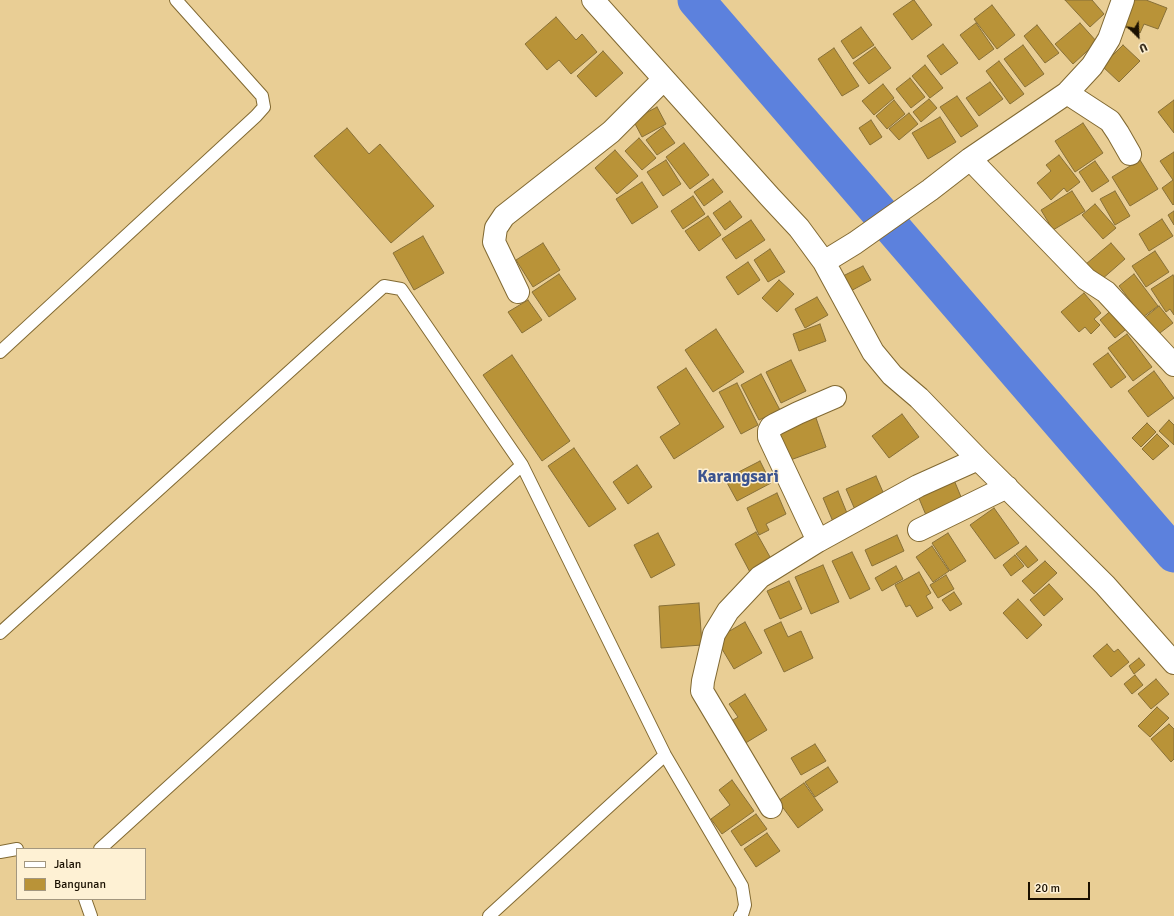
<!DOCTYPE html>
<style>
body{margin:0}
#map{position:relative;width:1174px;height:916px;overflow:hidden;background:#e9ce95;font-family:Signika,sans-serif}
canvas{display:block}
.legend{position:absolute;left:16px;top:848px;width:130px;height:52px;box-sizing:border-box;background:#fef1d4;border:1px solid #a3977f;margin:0;padding:5px 7px;list-style:none;font-size:12px;color:#1a1000}
.legend li{display:flex;align-items:center;gap:8px;height:20px}
.legend b{width:20px;border:1px solid #a3977f}
.north{position:absolute;left:1118px;top:16px;width:40px;height:40px;-webkit-text-stroke:3px #fef1d4;paint-order:stroke;rotate:156deg;font-size:11px;font-weight:700;line-height:16px;text-align:center;color:#1a1000}
.north::after{content:'';display:block;margin:auto;width:14px;height:18px;background:#1a1000;clip-path:polygon(50% 0,100% 100%,50% 72%,0 100%)}
.scale{position:absolute;left:1028px;top:882px;width:62px;height:18px;box-sizing:border-box;border:2px solid #1a1000;border-top:0;padding-left:5px;font-size:12px;line-height:14px;white-space:nowrap;color:#1a1000;-webkit-text-stroke:3px #fef1d4;paint-order:stroke}
</style>
<div id="map">
<canvas width="1174" height="916"></canvas>
<ul class="legend">
<li><b style="height:5px;background:#fff"></b>Jalan</li>
<li><b style="height:11px;background:#b99338"></b>Bangunan</li>
</ul>
<div class="north">U</div>
<div class="scale">20 m</div>
</div>
<script>
const context = document.querySelector('canvas').getContext('2d');
context.lineJoin = 'round';
function toPath(rows) {
  const path = new Path2D();
  for (const r of rows) {
    path.moveTo(r[0], r[1]);
    for (let i = 2; i < r.length; i += 2) path.lineTo(r[i], r[i + 1]);
  }
  return path;
}
function trace(path, color, width, dash) {
  context.strokeStyle = color;
  context.lineWidth = width;
  context.lineCap = dash ? 'butt' : 'round';
  context.setLineDash(dash || []);
  context.stroke(path);
}
function paint(path, color) {
  context.fillStyle = color;
  context.fill(path, 'evenodd');
}
function label(font, color, halo, rows, align = 'center') {
  context.font = font + ' Signika,sans-serif';
  context.lineWidth = 3;
  context.setLineDash([]);
  context.textBaseline = 'middle';
  context.strokeStyle = halo;
  context.fillStyle = color;
  for (const [text, x, y, turn = 0] of rows) {
    context.save();
    context.translate(x, y);
    context.rotate((+turn || 0) * Math.PI / 180);
    context.textAlign = isNaN(turn) ? turn : align;
    if (halo) context.strokeText(text, 0, 0);
    context.fillText(text, 0, 0);
    context.restore();
  }
}
const river = toPath([
 [696,0,1174,554]
]);
const building = toPath([
 [913,0,914,0,932,25,912,40,893,14,913,0],
 [1065,0,1092,0,1104,14,1090,27,1065,0],
 [1131,0,1146,0,1167,8,1158,29,1144,24,1140,33,1120,25,1131,0],
 [992,5,1015,35,997,49,974,19,992,5],
 [556,17,576,40,582,34,597,52,571,74,559,60,547,70,525,44,556,17],
 [976,23,994,49,979,60,960,35,976,23],
 [1080,23,1097,42,1073,64,1055,44,1080,23],
 [1037,25,1059,53,1045,63,1024,36,1037,25],
 [861,27,874,45,853,59,841,41,861,27],
 [943,44,958,63,941,75,927,56,943,44],
 [1023,45,1044,74,1025,87,1004,59,1023,45],
 [1123,45,1140,61,1119,82,1102,66,1123,45],
 [875,47,891,68,869,84,853,63,875,47],
 [834,48,859,86,842,96,818,59,834,48],
 [603,51,623,73,596,97,577,76,603,51],
 [999,61,1024,94,1010,104,986,71,999,61],
 [925,65,943,88,930,98,912,76,925,65],
 [910,78,925,97,911,108,896,89,910,78],
 [990,82,1003,99,979,116,966,98,990,82],
 [883,84,894,98,874,115,862,101,883,84],
 [957,96,978,126,961,137,940,107,957,96],
 [929,99,937,108,921,122,913,112,929,99],
 [894,100,905,114,887,129,876,116,894,100],
 [1174,100,1174,133,1158,112,1174,100],
 [657,107,666,124,642,137,633,120,657,107],
 [909,113,918,124,899,140,889,129,909,113],
 [940,117,956,142,928,159,912,133,940,117],
 [871,120,882,137,870,145,859,128,871,120],
 [1083,123,1103,153,1075,172,1055,141,1083,123],
 [663,127,675,143,657,155,646,140,663,127],
 [347,128,369,154,380,144,434,206,391,243,314,156,347,128],
 [639,138,656,158,642,170,625,151,639,138],
 [684,143,709,175,690,189,666,157,684,143],
 [615,150,638,176,617,194,595,168,615,150],
 [1174,152,1174,204,1173,205,1162,188,1173,180,1160,161,1174,152],
 [1059,155,1080,182,1067,192,1064,188,1051,200,1037,183,1051,171,1046,165,1059,155],
 [666,160,681,184,663,196,647,172,666,160],
 [1140,160,1158,189,1130,206,1112,177,1140,160],
 [1095,161,1109,181,1092,192,1079,172,1095,161],
 [713,179,723,192,704,206,694,192,713,179],
 [642,182,658,207,632,224,616,199,642,182],
 [1072,191,1085,211,1053,230,1041,210,1072,191],
 [1115,191,1130,216,1115,225,1100,199,1115,191],
 [693,196,705,214,683,229,671,211,693,196],
 [730,201,742,217,725,230,713,213,730,201],
 [1095,204,1116,228,1103,239,1082,215,1095,204],
 [1174,211,1174,225,1168,215,1174,211],
 [708,216,721,235,699,251,685,231,708,216],
 [1162,219,1173,236,1149,251,1139,234,1162,219],
 [751,220,765,240,736,259,722,239,751,220],
 [423,236,444,273,414,290,393,253,423,236],
 [543,243,560,270,533,287,516,260,543,243],
 [1111,243,1125,259,1101,280,1086,264,1111,243],
 [770,249,785,272,768,282,754,260,770,249],
 [1155,251,1169,272,1146,287,1132,266,1155,251],
 [748,262,760,280,738,295,726,277,748,262],
 [863,266,871,280,847,293,839,278,863,266],
 [559,274,576,299,549,317,532,292,559,274],
 [1134,274,1158,306,1139,320,1136,308,1119,286,1134,274],
 [1173,275,1174,277,1174,315,1170,309,1166,312,1151,289,1173,275],
 [779,280,794,294,777,312,762,298,779,280],
 [1084,293,1101,313,1094,319,1100,325,1091,334,1085,327,1079,332,1061,312,1084,293],
 [817,297,828,315,805,328,795,309,817,297],
 [528,300,542,320,522,333,508,312,528,300],
 [1159,306,1173,323,1152,339,1138,323,1159,306],
 [1114,308,1129,327,1115,338,1100,320,1114,308],
 [820,324,826,341,799,351,793,334,820,324],
 [716,329,744,372,713,392,685,350,716,329],
 [1127,334,1152,367,1133,381,1108,348,1127,334],
 [1108,353,1126,377,1111,388,1093,364,1108,353],
 [512,355,570,441,542,461,483,375,512,355],
 [791,360,806,391,781,403,766,372,791,360],
 [686,368,724,427,674,459,660,437,680,424,657,387,686,368],
 [1154,371,1174,398,1148,417,1128,391,1154,371],
 [761,374,780,410,759,420,741,385,761,374],
 [737,383,758,425,741,434,719,392,737,383],
 [902,414,919,437,889,458,872,436,902,414],
 [815,415,826,447,785,462,773,430,815,415],
 [1169,420,1174,425,1174,445,1159,431,1169,420],
 [1147,423,1156,432,1141,447,1132,438,1147,423],
 [1157,434,1169,446,1153,460,1142,449,1157,434],
 [574,448,616,509,589,527,548,466,574,448],
 [760,461,771,483,737,501,725,479,760,461],
 [637,465,652,487,628,504,613,482,637,465],
 [876,476,886,499,856,512,846,489,876,476],
 [954,480,964,504,928,520,918,496,954,480],
 [838,491,849,518,834,524,823,498,838,491],
 [777,493,786,514,766,524,769,530,759,535,747,508,777,493],
 [994,508,1019,543,995,559,970,525,994,508],
 [756,532,774,564,752,576,735,544,756,532],
 [658,533,675,565,651,578,634,545,658,533],
 [948,533,966,561,950,571,932,543,948,533],
 [897,535,904,551,872,566,865,550,897,535],
 [932,546,949,571,933,582,916,557,932,546],
 [1026,546,1038,560,1028,568,1016,554,1026,546],
 [852,552,870,589,850,599,832,561,852,552],
 [1015,555,1024,566,1011,576,1003,565,1015,555],
 [1045,561,1057,573,1034,594,1022,581,1045,561],
 [823,565,839,602,811,614,795,577,823,565],
 [896,566,903,579,882,591,875,578,896,566],
 [919,572,931,593,926,596,933,608,917,617,910,605,906,607,895,585,919,572],
 [946,575,954,589,938,598,930,585,946,575],
 [789,581,802,609,780,619,767,591,789,581],
 [1049,584,1063,599,1044,616,1030,600,1049,584],
 [954,592,962,604,950,611,942,600,954,592],
 [1018,599,1042,625,1027,639,1003,613,1018,599],
 [699,603,702,645,661,648,659,606,699,603],
 [745,622,762,653,734,669,716,639,745,622],
 [781,622,788,637,801,631,813,658,784,672,764,630,781,622],
 [1107,644,1114,652,1118,649,1129,662,1111,677,1093,656,1107,644],
 [1139,658,1145,665,1134,674,1129,666,1139,658],
 [1135,675,1143,685,1132,694,1124,684,1135,675],
 [1156,679,1169,694,1151,709,1138,694,1156,679],
 [745,694,767,730,739,747,725,725,738,717,729,704,745,694],
 [1157,707,1169,718,1150,737,1138,726,1157,707],
 [1169,724,1174,729,1174,759,1171,762,1151,739,1169,724],
 [815,744,826,761,801,775,791,758,815,744],
 [828,767,838,782,815,797,805,782,828,767],
 [732,780,754,811,722,834,711,819,730,805,719,790,732,780],
 [804,783,823,810,798,828,778,801,804,783],
 [756,814,767,829,741,846,731,831,756,814],
 [767,833,780,851,756,867,744,849,767,833]
]);
const service = toPath([
 [0,352,256,116,264,107,262,96,176,0],
 [0,633,384,286,401,289,522,465],
 [100,849,522,465,665,755,742,886,745,905,742,915,740,916],
 [0,852,17,849],
 [85,899,91,916],
 [489,916,665,755]
]);
const minor = toPath([
 [593,0,770,197,799,228,824,262,873,352,892,375,919,398,978,459,1105,585,1174,663],
 [1123,0,1109,39,1092,66,1067,93,970,159,1086,279,1106,292,1174,365],
 [1067,93,1110,121,1118,133,1130,154],
 [824,262,855,243,930,190,970,159],
 [518,292,494,242,496,228,504,216,611,132,664,79],
 [919,530,1007,487],
 [818,541,769,437,769,431,771,427,776,424,798,413,835,397],
 [771,807,702,691,703,681,714,634,728,611,760,577,818,541,918,486,978,459]
]);
const quarterNames = [
 ["Karangsari",738,478]
];
trace(river, '#5c81dd', 37);
paint(building, '#b99338');
trace(building, '#887038', 1);
trace(service, '#816932', 14);
trace(minor, '#816932', 24);
trace(service, '#fff', 12);
trace(minor, '#fff', 22);
label('bold 17px', '#3c548e', '#fef1d4', quarterNames);
</script>
